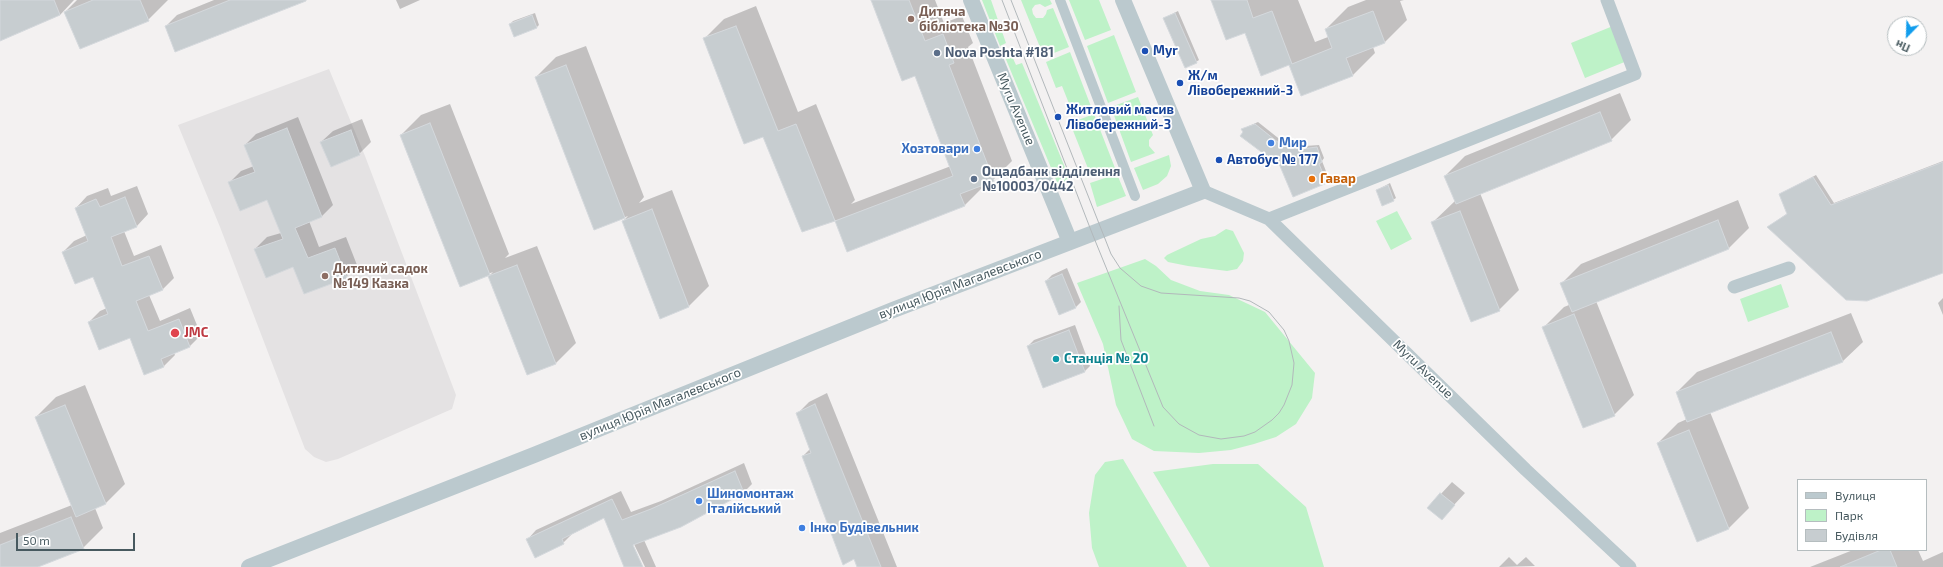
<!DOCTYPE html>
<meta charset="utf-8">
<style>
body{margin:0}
#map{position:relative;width:1943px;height:567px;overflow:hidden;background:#f3f1f1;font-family:"Exo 2",sans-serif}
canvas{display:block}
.legend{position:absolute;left:1797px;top:479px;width:130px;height:72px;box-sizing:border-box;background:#fff;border:1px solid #b5bdbf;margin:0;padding:5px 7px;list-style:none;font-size:12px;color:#47595f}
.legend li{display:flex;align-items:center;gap:8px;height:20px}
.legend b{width:20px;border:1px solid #b5bdbf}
.north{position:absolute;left:1887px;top:16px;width:40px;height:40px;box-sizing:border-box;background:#fff;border:1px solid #b5bdbf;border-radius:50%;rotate:203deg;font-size:11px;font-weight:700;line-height:16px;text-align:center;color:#47595f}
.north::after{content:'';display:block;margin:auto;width:14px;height:18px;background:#119ded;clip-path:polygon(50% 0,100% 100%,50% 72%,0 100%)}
.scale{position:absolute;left:16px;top:533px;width:119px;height:18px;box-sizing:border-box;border:2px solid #47595f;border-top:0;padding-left:5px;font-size:12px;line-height:14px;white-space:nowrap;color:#47595f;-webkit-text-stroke:3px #fff;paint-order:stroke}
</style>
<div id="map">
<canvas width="1943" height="567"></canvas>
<ul class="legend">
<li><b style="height:5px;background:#bbc9ce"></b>Вулиця</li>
<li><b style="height:11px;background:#bef2c8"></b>Парк</li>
<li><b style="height:11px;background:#c7cdd0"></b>Будівля</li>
</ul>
<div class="north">Пн</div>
<div class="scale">50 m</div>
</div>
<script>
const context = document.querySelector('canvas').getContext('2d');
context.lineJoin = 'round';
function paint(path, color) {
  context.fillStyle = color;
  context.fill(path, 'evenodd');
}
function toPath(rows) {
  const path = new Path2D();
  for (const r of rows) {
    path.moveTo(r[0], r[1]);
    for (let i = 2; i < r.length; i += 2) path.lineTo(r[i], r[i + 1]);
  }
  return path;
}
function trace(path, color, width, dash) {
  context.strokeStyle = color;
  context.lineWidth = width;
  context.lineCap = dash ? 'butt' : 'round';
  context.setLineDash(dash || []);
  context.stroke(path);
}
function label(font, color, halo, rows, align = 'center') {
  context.font = font + ' "Exo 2",sans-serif';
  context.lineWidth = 3.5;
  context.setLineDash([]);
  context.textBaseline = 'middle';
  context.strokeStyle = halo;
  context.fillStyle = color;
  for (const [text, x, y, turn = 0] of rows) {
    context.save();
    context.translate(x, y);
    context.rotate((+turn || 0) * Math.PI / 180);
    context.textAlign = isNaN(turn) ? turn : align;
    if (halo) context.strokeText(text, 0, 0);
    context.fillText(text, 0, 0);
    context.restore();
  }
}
const education = toPath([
 [329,69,365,156,456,395,452,409,338,459,326,462,314,457,305,449,220,227,178,125]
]);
const green = toPath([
 [982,0,991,0,1006,43,1000,46],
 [1021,0,1050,0,1052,4,1045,7,1040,4,1035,5,1032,9,1033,14,1036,18,1043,18,1046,14,1047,10,1053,8,1069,47,1044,57],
 [1069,0,1099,0,1111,30,1085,40],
 [1613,26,1627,61,1585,78,1571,43],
 [1114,35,1136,92,1108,103,1087,46],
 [1070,52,1092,109,1074,116,1062,86,1056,88,1046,62],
 [1011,54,1016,65,1022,63,1071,182,1059,187,1005,57],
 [1138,97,1153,135,1149,140,1149,146,1155,153,1131,162,1111,107],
 [1094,114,1115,168,1091,176,1070,123],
 [1169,155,1171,166,1167,176,1158,184,1143,190,1134,168],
 [1117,174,1126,196,1097,207,1090,183],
 [1397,211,1412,239,1391,250,1376,221],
 [1226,229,1233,231,1244,253,1243,261,1237,269,1227,271,1188,266,1168,262,1164,258,1167,255,1201,239,1215,236],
 [1145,259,1156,266,1171,280,1200,291,1229,295,1265,312,1315,373,1312,398,1296,424,1276,437,1254,444,1231,450,1199,453,1154,451,1132,439,1116,405,1103,344,1077,283],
 [1781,284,1789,307,1748,322,1740,299],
 [1123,459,1187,567,1099,567,1092,548,1089,513,1095,475,1105,462],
 [1213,464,1258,464,1306,507,1324,567,1210,567,1153,472]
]);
const shadow = toPath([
 [0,0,74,0,60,15,0,40],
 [77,0,168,0,148,20,65,12],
 [214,0,305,0,166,26,177,15],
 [396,0,420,0,400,9],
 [872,0,935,0,944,23,962,16,973,43,968,47,1012,161,993,180,983,184,984,186,965,205,848,251,836,220,802,231,764,135,704,39,724,19,756,6,798,112,816,104,855,200,851,204,951,166,915,75],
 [1212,0,1298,0,1315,42,1328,37,1326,29,1348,7,1366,0,1404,0,1400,1,1407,20,1385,42,1373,47,1375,53,1353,75,1290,64,1245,32],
 [1178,11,1199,60,1196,62,1164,18],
 [535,13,539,25,536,28,510,24,513,21],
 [586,46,644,197,639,203,672,190,709,286,689,306,660,317,623,221,628,216,595,229,536,77,556,57],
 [1620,93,1631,120,1611,140,1480,193,1519,290,1499,310,1433,222,1455,201,1445,176,1465,156],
 [450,104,509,254,505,258,537,246,576,343,556,363,528,374,489,276,493,272,461,285,401,135,421,115],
 [298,117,333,205,322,216,309,221,319,247,346,237,357,265,346,277,293,266,255,249,267,237,281,233,267,199,229,183,241,171,254,166,245,145,256,134],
 [362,119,371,142,359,154,321,142,333,131],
 [1258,122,1287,145,1302,139,1305,146,1319,145,1324,158,1322,161,1329,179,1326,182,1278,157,1268,157,1242,129],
 [1943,161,1943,272,1768,227,1788,213,1780,194,1816,175,1834,203],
 [1390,183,1396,198,1393,200,1377,190],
 [137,186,148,214,137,226,124,231,134,256,161,245,174,278,163,289,149,295,160,321,190,308,201,335,189,347,174,353,175,355,164,366,145,374,130,337,89,322,100,311,107,308,94,276,63,252,74,241,87,235,76,208,87,196,108,188,111,196],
 [1738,200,1749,228,1729,248,1596,301,1634,395,1614,415,1544,327,1564,307,1569,305,1561,284,1581,264],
 [1067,268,1081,302,1076,307,1046,281,1052,275],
 [1943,298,1943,315,1938,303],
 [1851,313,1863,342,1843,361,1710,412,1749,508,1729,528,1658,443,1678,423,1687,419,1677,392,1697,372],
 [1075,325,1090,366,1085,371,1028,346,1034,340],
 [85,385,125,484,105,504,95,508,103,528,83,548,35,567,0,567,0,533,72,505,36,417,56,397],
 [827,393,897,567,858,567,803,456,811,448,798,413,809,402],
 [744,463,752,484,743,493,644,540,656,567,645,567,632,540,630,541,642,567,625,567,605,517,572,534,563,543,528,539,536,530,621,491,631,512,661,501],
 [1452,482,1465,493,1441,519,1428,508],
 [1853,550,1918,550,1923,561,1943,552,1943,567,1810,567],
 [1509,557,1517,565,1526,557,1535,566,1499,567]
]);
const building = toPath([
 [0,0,54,0,60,15,0,41,0,0],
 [93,0,140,0,149,21,80,49,64,12,93,0],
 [230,0,306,0,306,1,175,52,165,26,230,0],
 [871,0,909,0,925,41,943,34,954,63,949,65,994,181,960,194,965,206,847,252,835,221,953,176,915,76,902,81,871,0],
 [1211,0,1247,0,1253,18,1272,11,1292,64,1332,48,1325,29,1373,11,1385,43,1346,58,1353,76,1301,96,1289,65,1261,76,1245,33,1226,40,1211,0],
 [1175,13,1197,63,1185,68,1163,18,1175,13],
 [532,15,537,28,514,37,509,24,532,15],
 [736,26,778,131,796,124,835,221,802,232,763,137,744,144,703,38,736,26],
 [566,65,625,218,594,230,535,77,566,65],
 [1600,112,1612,141,1456,204,1444,176,1600,112],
 [430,123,490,275,460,287,400,135,430,123],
 [1255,124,1284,147,1299,141,1302,149,1317,147,1322,162,1319,164,1327,183,1293,197,1277,159,1270,162,1268,157,1240,136,1243,132,1241,129,1255,124],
 [287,128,322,217,295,228,308,258,335,248,347,278,304,294,293,267,266,278,254,249,283,239,267,200,240,211,228,182,255,172,244,145,287,128],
 [351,130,360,155,331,167,320,142,351,130],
 [1943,162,1943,273,1867,301,1846,300,1767,227,1787,214,1779,194,1813,177,1831,205,1943,162],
 [1388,185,1394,201,1382,206,1376,190,1388,185],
 [125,197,137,227,111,237,122,266,149,256,163,290,136,301,148,331,179,319,190,347,161,359,164,367,144,375,130,338,99,350,88,322,108,314,93,277,75,284,62,252,88,241,75,208,96,199,100,207,125,197],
 [652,209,689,307,660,319,622,221,652,209],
 [1460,211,1500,311,1471,322,1431,222,1460,211],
 [1718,220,1729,249,1572,312,1560,283,1718,220],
 [517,265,556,364,527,375,488,276,517,265],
 [1062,274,1076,308,1059,315,1045,281,1062,274],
 [1574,314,1615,416,1583,428,1542,327,1574,314],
 [1069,330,1085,372,1043,388,1027,346,1069,330],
 [1831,332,1843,362,1687,422,1676,392,1831,332],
 [815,404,881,567,857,567,854,559,843,565,802,456,811,453,796,413,815,404],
 [65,405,106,504,76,517,35,417,65,405],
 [1689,430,1729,529,1697,542,1657,443,1689,430],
 [735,471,744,493,681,527,633,545,643,567,624,567,604,518,562,539,564,544,535,558,526,539,612,499,622,520,651,509,735,471],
 [1440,493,1455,505,1442,520,1427,508,1440,493],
 [71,517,84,549,38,567,0,567,0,545,71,517],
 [1881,550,1890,550,1897,567,1840,567,1881,550]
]);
const pedestrian = toPath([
 [1060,0,1135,196]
]);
const minor = toPath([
 [1203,191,1269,219,1526,470,1630,567],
 [1269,219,1635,74,1607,0],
 [1734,287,1789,268]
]);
const tertiary = toPath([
 [971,0,1070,242],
 [249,567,534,455,893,310,1203,191,1123,0]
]);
const tram = toPath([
 [1002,0,1092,233,1163,407,1179,424,1199,435,1221,439,1244,436,1255,432,1272,420,1279,413,1284,405,1292,385,1294,363,1289,341,1284,330,1269,312,1250,301,1239,298,1161,293,1141,286,1120,268,1111,254,1011,0],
 [1119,306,1121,340,1154,426]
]);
const markers = [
 [911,19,4,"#8d6e63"],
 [1145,51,4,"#1a4fb4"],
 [937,53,4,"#5c6f8a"],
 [1180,83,4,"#1a4fb4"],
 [1058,117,4,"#1a4fb4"],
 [1271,143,4,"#3f7fe0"],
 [977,149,4,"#3f7fe0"],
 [1219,160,4,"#1a4fb4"],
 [974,179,4,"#5c6f8a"],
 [1312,179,4,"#e8710a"],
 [325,276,4,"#8d6e63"],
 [175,333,5,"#e0444e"],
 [1056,359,4,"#0f9aa8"],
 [699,501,4,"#3f7fe0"],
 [802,528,4,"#3f7fe0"]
];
const educationNames = [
 ["Дитяча",919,12],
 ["бібліотека №30",919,27],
 ["Дитячий садок",333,269],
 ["№149 Казка",333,284]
];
const transitNames = [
 ["Myr",1153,51],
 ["Ж/м",1188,76],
 ["Лівобережний-3",1188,91],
 ["Житловий масив",1066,110],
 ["Лівобережний-3",1066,125],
 ["Автобус № 177",1227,160]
];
const serviceNames = [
 ["Nova Poshta #181",945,53],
 ["Ощадбанк відділення",982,172],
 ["№10003/0442",982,187]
];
const streetNames = [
 ["Myru Avenue",1016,109,67],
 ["вулиця Юрія Магалевського",960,284,-21],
 ["Myru Avenue",1423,369,44],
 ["вулиця Юрія Магалевського",660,404,-22]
];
const shopNames = [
 ["Мир",1279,143],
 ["Хозтовари",969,149,"right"],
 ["Шиномонтаж",707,494],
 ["Італійський",707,509],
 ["Інко Будівельник",810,528]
];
const foodNames = [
 ["Гавар",1320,179]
];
const healthNames = [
 ["JMC",184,333]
];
const cultureNames = [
 ["Станція № 20",1064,359]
];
paint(education, '#e4e2e3');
paint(green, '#bef2c8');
paint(shadow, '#0003');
paint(building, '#c7cdd0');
trace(building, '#d4d8dc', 1);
trace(pedestrian, '#bbc9ce', 10);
trace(minor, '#bbc9ce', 13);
trace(tertiary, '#bbc9ce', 16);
trace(tram, '#b2b8bb', 1);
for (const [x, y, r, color] of markers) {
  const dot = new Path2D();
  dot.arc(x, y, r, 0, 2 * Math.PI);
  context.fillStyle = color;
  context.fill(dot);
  trace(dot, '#fff', 1.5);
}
label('bold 13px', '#785e54', '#fff', educationNames, 'left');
label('bold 13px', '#164399', '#fff', transitNames, 'left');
label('bold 13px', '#4e5e75', '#fff', serviceNames, 'left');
label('13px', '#47595f', '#fff', streetNames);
label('bold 13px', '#366cbe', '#fff', shopNames, 'left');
label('bold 13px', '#c56008', '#fff', foodNames, 'left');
label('bold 13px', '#be3a42', '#fff', healthNames, 'left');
label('bold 13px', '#0d838f', '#fff', cultureNames, 'left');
</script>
